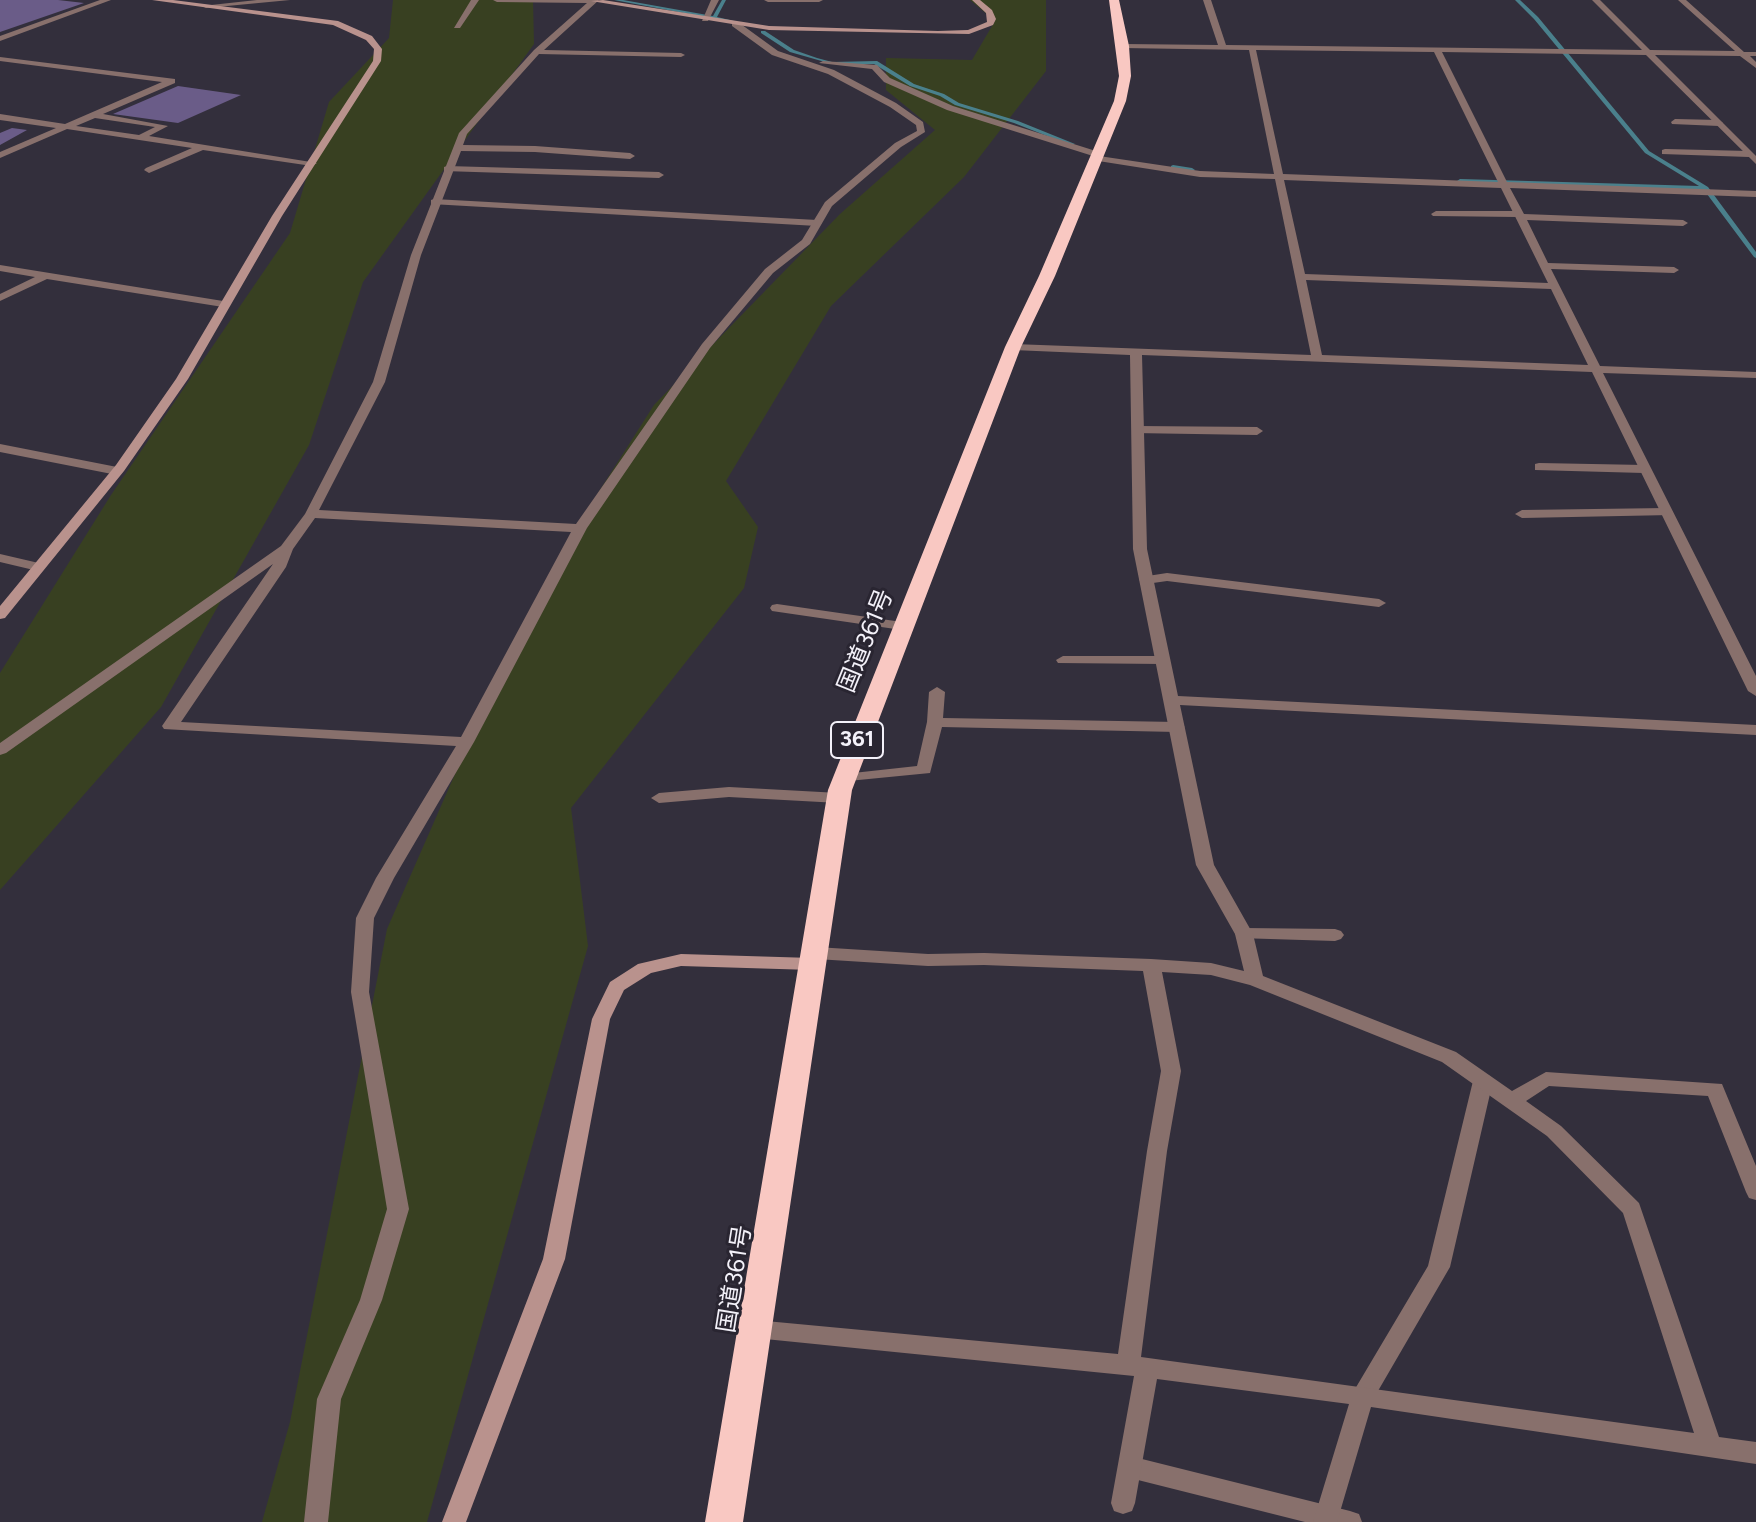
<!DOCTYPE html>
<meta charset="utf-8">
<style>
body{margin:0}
canvas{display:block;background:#332f3c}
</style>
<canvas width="1756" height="1522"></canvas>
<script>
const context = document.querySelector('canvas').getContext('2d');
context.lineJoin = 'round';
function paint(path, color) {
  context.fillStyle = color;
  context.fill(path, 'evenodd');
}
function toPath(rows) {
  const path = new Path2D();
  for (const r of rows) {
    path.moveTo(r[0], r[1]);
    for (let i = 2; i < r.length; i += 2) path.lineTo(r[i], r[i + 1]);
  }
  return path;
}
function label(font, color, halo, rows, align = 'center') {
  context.font = font + ' Figtree,"Noto Sans JP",sans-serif';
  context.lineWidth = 6;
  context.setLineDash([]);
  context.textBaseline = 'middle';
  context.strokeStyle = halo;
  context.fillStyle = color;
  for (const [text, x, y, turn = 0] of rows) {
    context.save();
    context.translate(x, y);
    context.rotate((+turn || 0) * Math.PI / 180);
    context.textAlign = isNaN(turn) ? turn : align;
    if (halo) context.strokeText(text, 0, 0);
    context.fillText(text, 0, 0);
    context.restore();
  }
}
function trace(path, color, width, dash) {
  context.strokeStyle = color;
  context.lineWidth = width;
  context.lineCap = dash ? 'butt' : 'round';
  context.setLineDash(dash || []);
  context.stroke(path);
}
const green = toPath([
 [393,0,533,0,534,44,363,282,309,445,161,707,0,890,0,673,111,495,290,233,329,102,389,38],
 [970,0,1046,0,1046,71,964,177,831,306,726,481,758,527,744,588,571,808,588,946,427,1522,262,1522,290,1422,387,929,499,674,591,504,654,405,840,214,935,130,886,90,886,58,972,60,995,21]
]);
const stream = toPath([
 [614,0,623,0,713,16,722,0,726,0,717,17,734,21,732,22,614,0],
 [1515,0,1520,0,1538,17,1649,151,1708,187,1756,252,1756,258,1754,257,1704,190,1458,182,1457,181,1460,179,1699,186,1645,153,1534,19,1515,0],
 [761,31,765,31,794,50,817,58,832,62,877,61,914,84,944,94,959,103,1018,121,1075,144,1070,145,1014,123,955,105,940,96,910,86,874,64,832,64,790,52,761,33,761,31],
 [1173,165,1192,168,1195,170,1192,172,1171,168,1171,166,1173,165]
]);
const building = toPath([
 [0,0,58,0,84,3,0,32],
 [178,86,241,95,178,123,113,114],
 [12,128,27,130,0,145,0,133]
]);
const lane = toPath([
 [100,0,111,0,0,41,0,36,100,0],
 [764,0,823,0,819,2,768,2,764,0],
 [0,57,175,79,175,83,103,114,168,126,149,136,317,163,312,166,203,150,149,173,144,170,146,168,192,148,67,129,0,158,0,152,56,128,0,120,0,114,65,124,162,82,0,61,0,57],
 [95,118,155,127,139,135,76,126,95,118],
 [1675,119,1719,120,1723,123,1719,126,1672,124,1671,122,1675,119],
 [1665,149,1749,151,1753,154,1749,157,1662,154,1662,150,1665,149],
 [447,166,659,172,664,175,659,178,444,171,444,167,447,166],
 [434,199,817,220,822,223,817,226,431,204,431,200,434,199],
 [1436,211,1517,211,1522,214,1517,217,1433,216,1431,214,1436,211],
 [1137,426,1257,427,1263,431,1257,435,1133,433,1133,427,1137,426],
 [0,444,117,467,123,471,117,475,0,452,0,444],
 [1539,463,1644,465,1650,469,1644,473,1535,470,1535,464,1539,463],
 [1666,508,1673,512,1671,515,1522,518,1515,514,1522,510,1666,508],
 [1167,573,1379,599,1386,603,1379,607,1167,581,1146,584,1139,580,1141,577,1167,573],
 [1063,656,1163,656,1170,660,1163,664,1058,663,1056,660,1063,656],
 [937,687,945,692,943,718,1177,722,1185,727,1177,732,942,727,930,773,838,782,836,779,838,776,844,774,917,766,927,722,929,692,937,687],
 [729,787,839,793,847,798,839,803,729,797,659,803,651,798,659,793,729,787],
 [1244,928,1335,929,1341,931,1344,935,1341,939,1335,941,1238,938,1235,934,1238,930,1244,928],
 [1483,1074,1490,1076,1493,1081,1450,1267,1371,1403,1363,1406,1355,1403,1351,1396,1355,1389,1428,1266,1473,1081,1476,1076,1483,1074],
 [1130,1456,1350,1511,1359,1514,1362,1522,1305,1522,1130,1478,1121,1475,1118,1467,1121,1459,1130,1456]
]);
const street = toPath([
 [257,0,290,0,206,8,202,6,257,0],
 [471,0,479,0,460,28,454,28,471,0],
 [493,0,599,0,544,50,681,53,685,55,681,57,539,54,467,134,463,145,535,146,630,153,635,156,630,159,535,152,461,151,421,255,385,382,319,510,576,524,702,344,765,269,802,240,825,202,895,143,917,131,916,125,890,107,828,74,772,55,732,26,732,22,738,22,778,51,834,70,896,103,923,122,925,132,901,147,832,206,810,244,773,273,710,348,587,528,474,742,394,878,374,918,369,992,409,1209,382,1300,341,1399,328,1522,304,1522,317,1399,360,1300,387,1209,351,992,356,918,376,878,456,746,164,729,162,726,273,564,6,753,0,755,0,743,281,546,305,514,373,382,411,255,459,133,534,50,587,3,497,2,493,0],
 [315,518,571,532,461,737,181,722,286,567,293,549,315,518],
 [711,0,719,0,708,21,702,21,711,0],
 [1203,0,1211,0,1226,45,1642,50,1592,0,1600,0,1650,50,1735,51,1678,0,1686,0,1744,52,1756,52,1756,56,1750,56,1756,62,1756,68,1740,56,1655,55,1756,156,1756,164,1646,55,1442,52,1507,182,1756,191,1756,197,1510,188,1524,214,1683,220,1688,223,1683,226,1527,220,1548,263,1674,267,1679,270,1674,273,1551,269,1600,366,1756,372,1756,378,1603,373,1756,676,1756,696,1748,691,1592,372,1142,355,1147,549,1178,696,1756,725,1756,735,1180,705,1214,865,1253,934,1263,976,1456,1052,1512,1091,1546,1072,1722,1084,1756,1166,1756,1200,1749,1198,1746,1192,1708,1096,1549,1086,1526,1101,1561,1126,1639,1203,1719,1437,1756,1442,1756,1464,1371,1407,1337,1522,1313,1522,1349,1404,1157,1379,1135,1503,1132,1511,1123,1514,1114,1511,1111,1503,1134,1376,755,1338,747,1336,744,1329,747,1322,755,1320,1118,1354,1147,1151,1161,1071,1143,971,984,965,928,966,816,959,810,957,807,953,810,949,816,947,928,954,984,953,1151,959,1211,963,1244,971,1235,934,1196,865,1133,549,1130,355,1013,350,1007,347,1013,344,1311,355,1275,179,1200,177,1092,160,1093,156,947,110,884,82,872,69,819,63,823,61,877,65,890,78,953,106,1099,152,1099,156,1200,171,1274,174,1249,50,1123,48,1119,46,1123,44,1218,45,1203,0],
 [1256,50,1434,52,1498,182,1283,174,1256,50],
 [1284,180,1501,188,1548,283,1305,274,1284,180],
 [1306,280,1551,289,1588,365,1322,355,1306,280],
 [1162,972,1211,975,1250,985,1442,1062,1547,1136,1623,1213,1694,1433,1141,1357,1167,1151,1181,1071,1162,972],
 [0,265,223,301,228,304,223,307,47,279,0,301,0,294,35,277,0,271,0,265],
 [0,554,43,564,45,567,38,571,0,562,0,554],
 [777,604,902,622,909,626,902,630,772,611,770,608,772,605,777,604]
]);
const secondary = toPath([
 [152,0,173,0,338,21,372,36,382,49,381,61,282,216,188,379,124,471,5,618,0,619,0,606,116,465,176,379,272,216,373,61,374,49,366,40,333,25,152,0],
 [603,0,769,26,938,31,968,30,987,22,986,13,972,0,980,0,992,10,996,19,993,25,969,34,769,30,591,1,603,0],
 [681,954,812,958,818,960,821,964,818,968,812,970,681,966,651,973,624,990,610,1019,565,1259,466,1522,442,1522,543,1259,592,1019,610,982,638,964,681,954]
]);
const highway = toPath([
 [1109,0,1119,0,1129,46,1131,76,1126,101,1055,276,1021,347,852,790,743,1522,705,1522,828,790,1005,347,1039,276,1114,101,1119,76,1109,0]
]);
const shields = [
 [857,740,52]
];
const shieldNames = [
 ["361",857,740]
];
const streetNames = [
 ["国道361号",866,641,-68],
 ["国道361号",735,1279,-81]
];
paint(green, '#384021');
paint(stream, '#4a808c');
paint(building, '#6a5c88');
paint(lane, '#88706c');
paint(street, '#88706c');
paint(secondary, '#b9928d');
paint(highway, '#f9c8c2');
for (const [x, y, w] of shields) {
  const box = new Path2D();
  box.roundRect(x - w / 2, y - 18, w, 36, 6);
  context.fillStyle = '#292531';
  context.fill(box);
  trace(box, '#f3f1f9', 2);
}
label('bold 22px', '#f3f1f9', null, shieldNames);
label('24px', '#f3f1f9', '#292531', streetNames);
</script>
